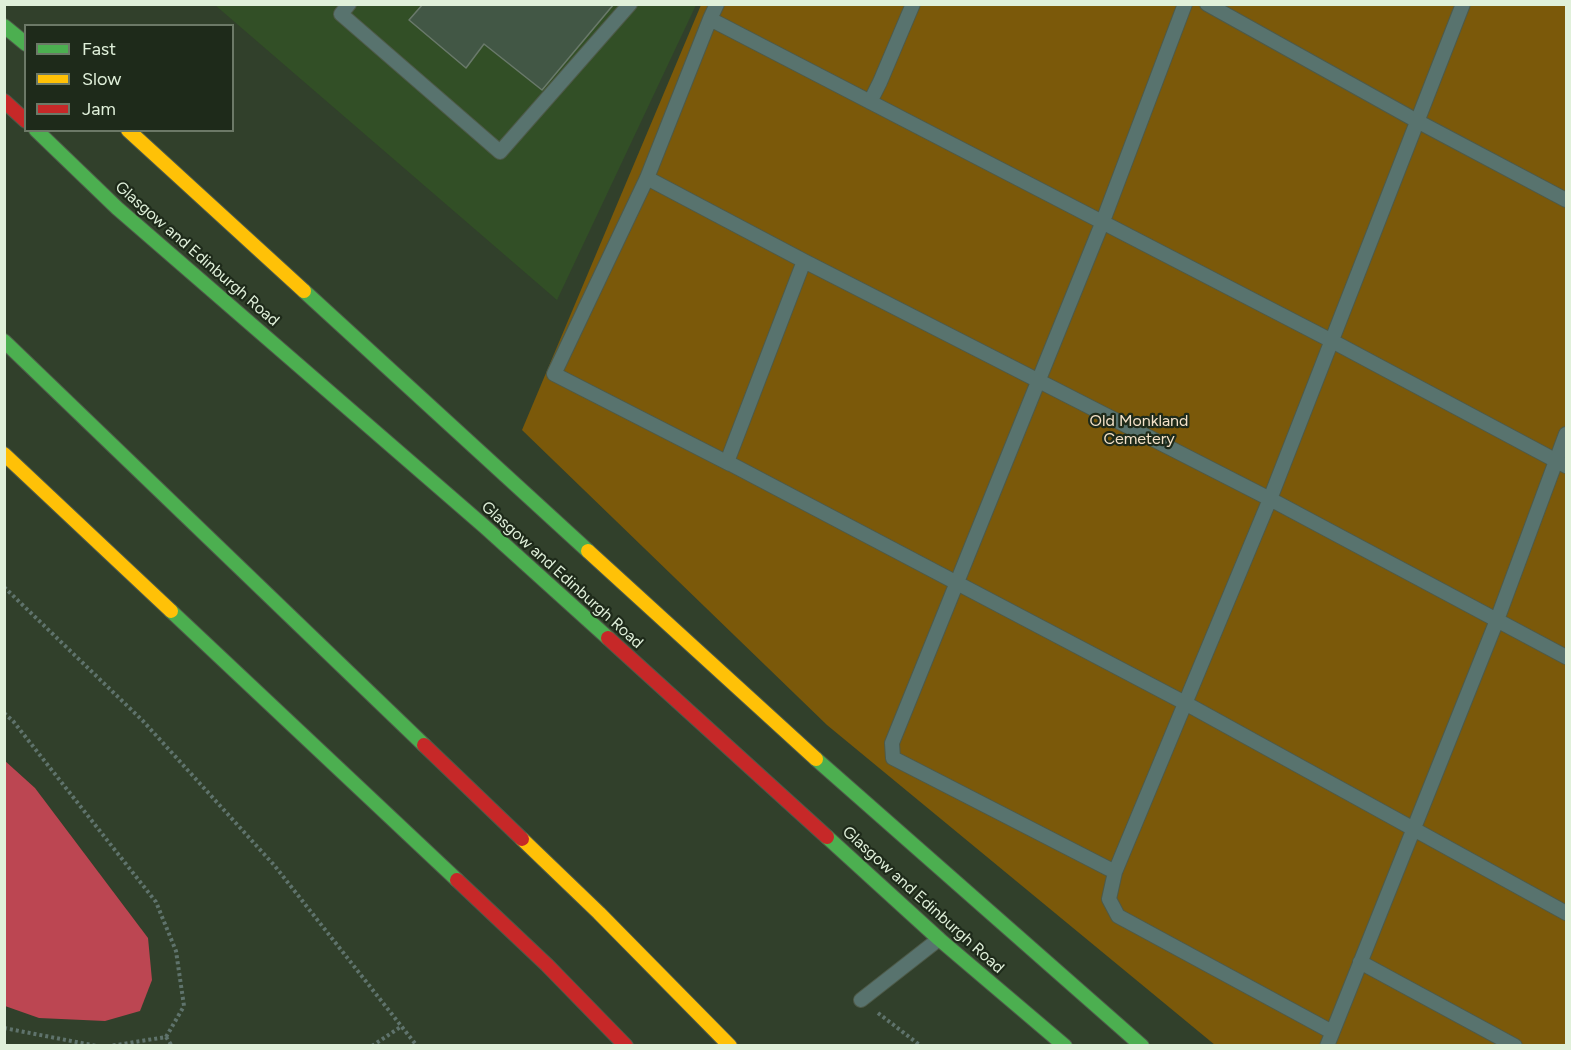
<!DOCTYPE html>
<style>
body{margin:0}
#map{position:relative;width:1571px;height:1050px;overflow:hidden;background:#31402b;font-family:Figtree,sans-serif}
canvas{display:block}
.frame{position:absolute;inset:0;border:6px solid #e0f0da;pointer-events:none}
.legend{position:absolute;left:24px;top:24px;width:210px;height:108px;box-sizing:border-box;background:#1e2a1a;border:2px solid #6c7967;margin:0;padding:8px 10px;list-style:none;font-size:18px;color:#e0f0da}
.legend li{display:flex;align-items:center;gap:12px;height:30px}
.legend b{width:30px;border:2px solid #6c7967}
</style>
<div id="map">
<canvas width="1571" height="1050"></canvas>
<div class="frame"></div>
<ul class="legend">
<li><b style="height:8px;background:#4caf50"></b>Fast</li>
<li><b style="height:8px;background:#ffc107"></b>Slow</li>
<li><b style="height:8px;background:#c62828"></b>Jam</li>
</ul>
</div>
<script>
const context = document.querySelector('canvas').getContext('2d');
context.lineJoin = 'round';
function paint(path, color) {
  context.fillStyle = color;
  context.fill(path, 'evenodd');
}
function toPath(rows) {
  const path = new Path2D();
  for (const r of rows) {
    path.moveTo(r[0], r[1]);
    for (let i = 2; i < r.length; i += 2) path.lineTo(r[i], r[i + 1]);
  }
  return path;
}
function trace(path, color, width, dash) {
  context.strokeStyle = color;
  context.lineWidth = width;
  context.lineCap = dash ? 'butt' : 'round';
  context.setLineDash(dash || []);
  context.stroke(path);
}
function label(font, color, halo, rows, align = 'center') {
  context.font = font + ' Figtree,sans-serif';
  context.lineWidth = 4.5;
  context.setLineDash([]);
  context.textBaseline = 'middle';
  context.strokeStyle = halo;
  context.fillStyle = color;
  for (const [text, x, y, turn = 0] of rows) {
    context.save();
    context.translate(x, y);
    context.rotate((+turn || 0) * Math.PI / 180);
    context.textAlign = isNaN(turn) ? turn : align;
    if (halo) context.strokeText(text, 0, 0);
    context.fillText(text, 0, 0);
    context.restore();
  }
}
const built = toPath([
 [215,5,696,5,557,300]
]);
const green = toPath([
 [701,5,1566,5,1566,1045,1215,1045,827,725,522,430]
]);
const water = toPath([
 [4,760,35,788,148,938,152,980,140,1011,105,1021,39,1018,5,1006]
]);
const building = toPath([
 [423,4,614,4,542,90,484,44,466,68,409,20,423,4]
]);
const path = toPath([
 [4,587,143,721,274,865,417,1046],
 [4,713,13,721,156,902,176,951,184,1006,166,1037,110,1046],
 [878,1013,921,1046],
 [4,1028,97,1046],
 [166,1037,172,1046],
 [372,1046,402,1026]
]);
const lane = toPath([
 [349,4,341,14,500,152,630,4],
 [1185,4,1103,221,892,743,893,758,1115,872,1270,499,1463,4],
 [1207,4,1417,121,1566,200],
 [710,19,717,4],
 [870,102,880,82,913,4],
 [647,178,804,261,1270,499,1566,657],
 [804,261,727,462,1185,703,1566,913],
 [730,464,554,374,647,178,710,19,1332,341,1566,466],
 [1115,872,1109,899,1118,916,1332,1032],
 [1360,962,1515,1046],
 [861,1000,939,939],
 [1327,1046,1497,620,1566,434]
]);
const fast = toPath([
 [4,26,26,44],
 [36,130,117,208,485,527,608,638],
 [304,291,588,551],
 [4,341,424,745],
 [171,611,457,880],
 [816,759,1142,1046],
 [827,837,939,939,1065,1046]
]);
const slow = toPath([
 [128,130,304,291],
 [4,454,171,611],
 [588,551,816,759],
 [522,839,599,913,730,1046]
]);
const jam = toPath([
 [4,101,26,121],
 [608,638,827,837],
 [424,745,522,839],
 [457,880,547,965,626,1046]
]);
const streetNames = [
 ["Glasgow and Edinburgh Road",197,254,41],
 ["Glasgow and Edinburgh Road",562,575,42],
 ["Glasgow and Edinburgh Road",923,900,42]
];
const parkNames = [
 ["Old Monkland",1139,421],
 ["Cemetery",1139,439]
];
paint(built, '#324f26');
paint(green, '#7b590a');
paint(water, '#bc4652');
paint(building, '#425745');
trace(building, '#69796a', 1.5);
trace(lane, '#4e5a49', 16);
trace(fast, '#4e5a49', 16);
trace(slow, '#4e5a49', 16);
trace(jam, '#4e5a49', 16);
trace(path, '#5f736c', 4, [3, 3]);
trace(lane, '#58736e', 14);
trace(fast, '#4caf50', 14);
trace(slow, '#ffc107', 14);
trace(jam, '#c62828', 14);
label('16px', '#e0f0da', '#1e2a1a', streetNames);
label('16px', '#f3e1c8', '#1e2a1a', parkNames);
</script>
